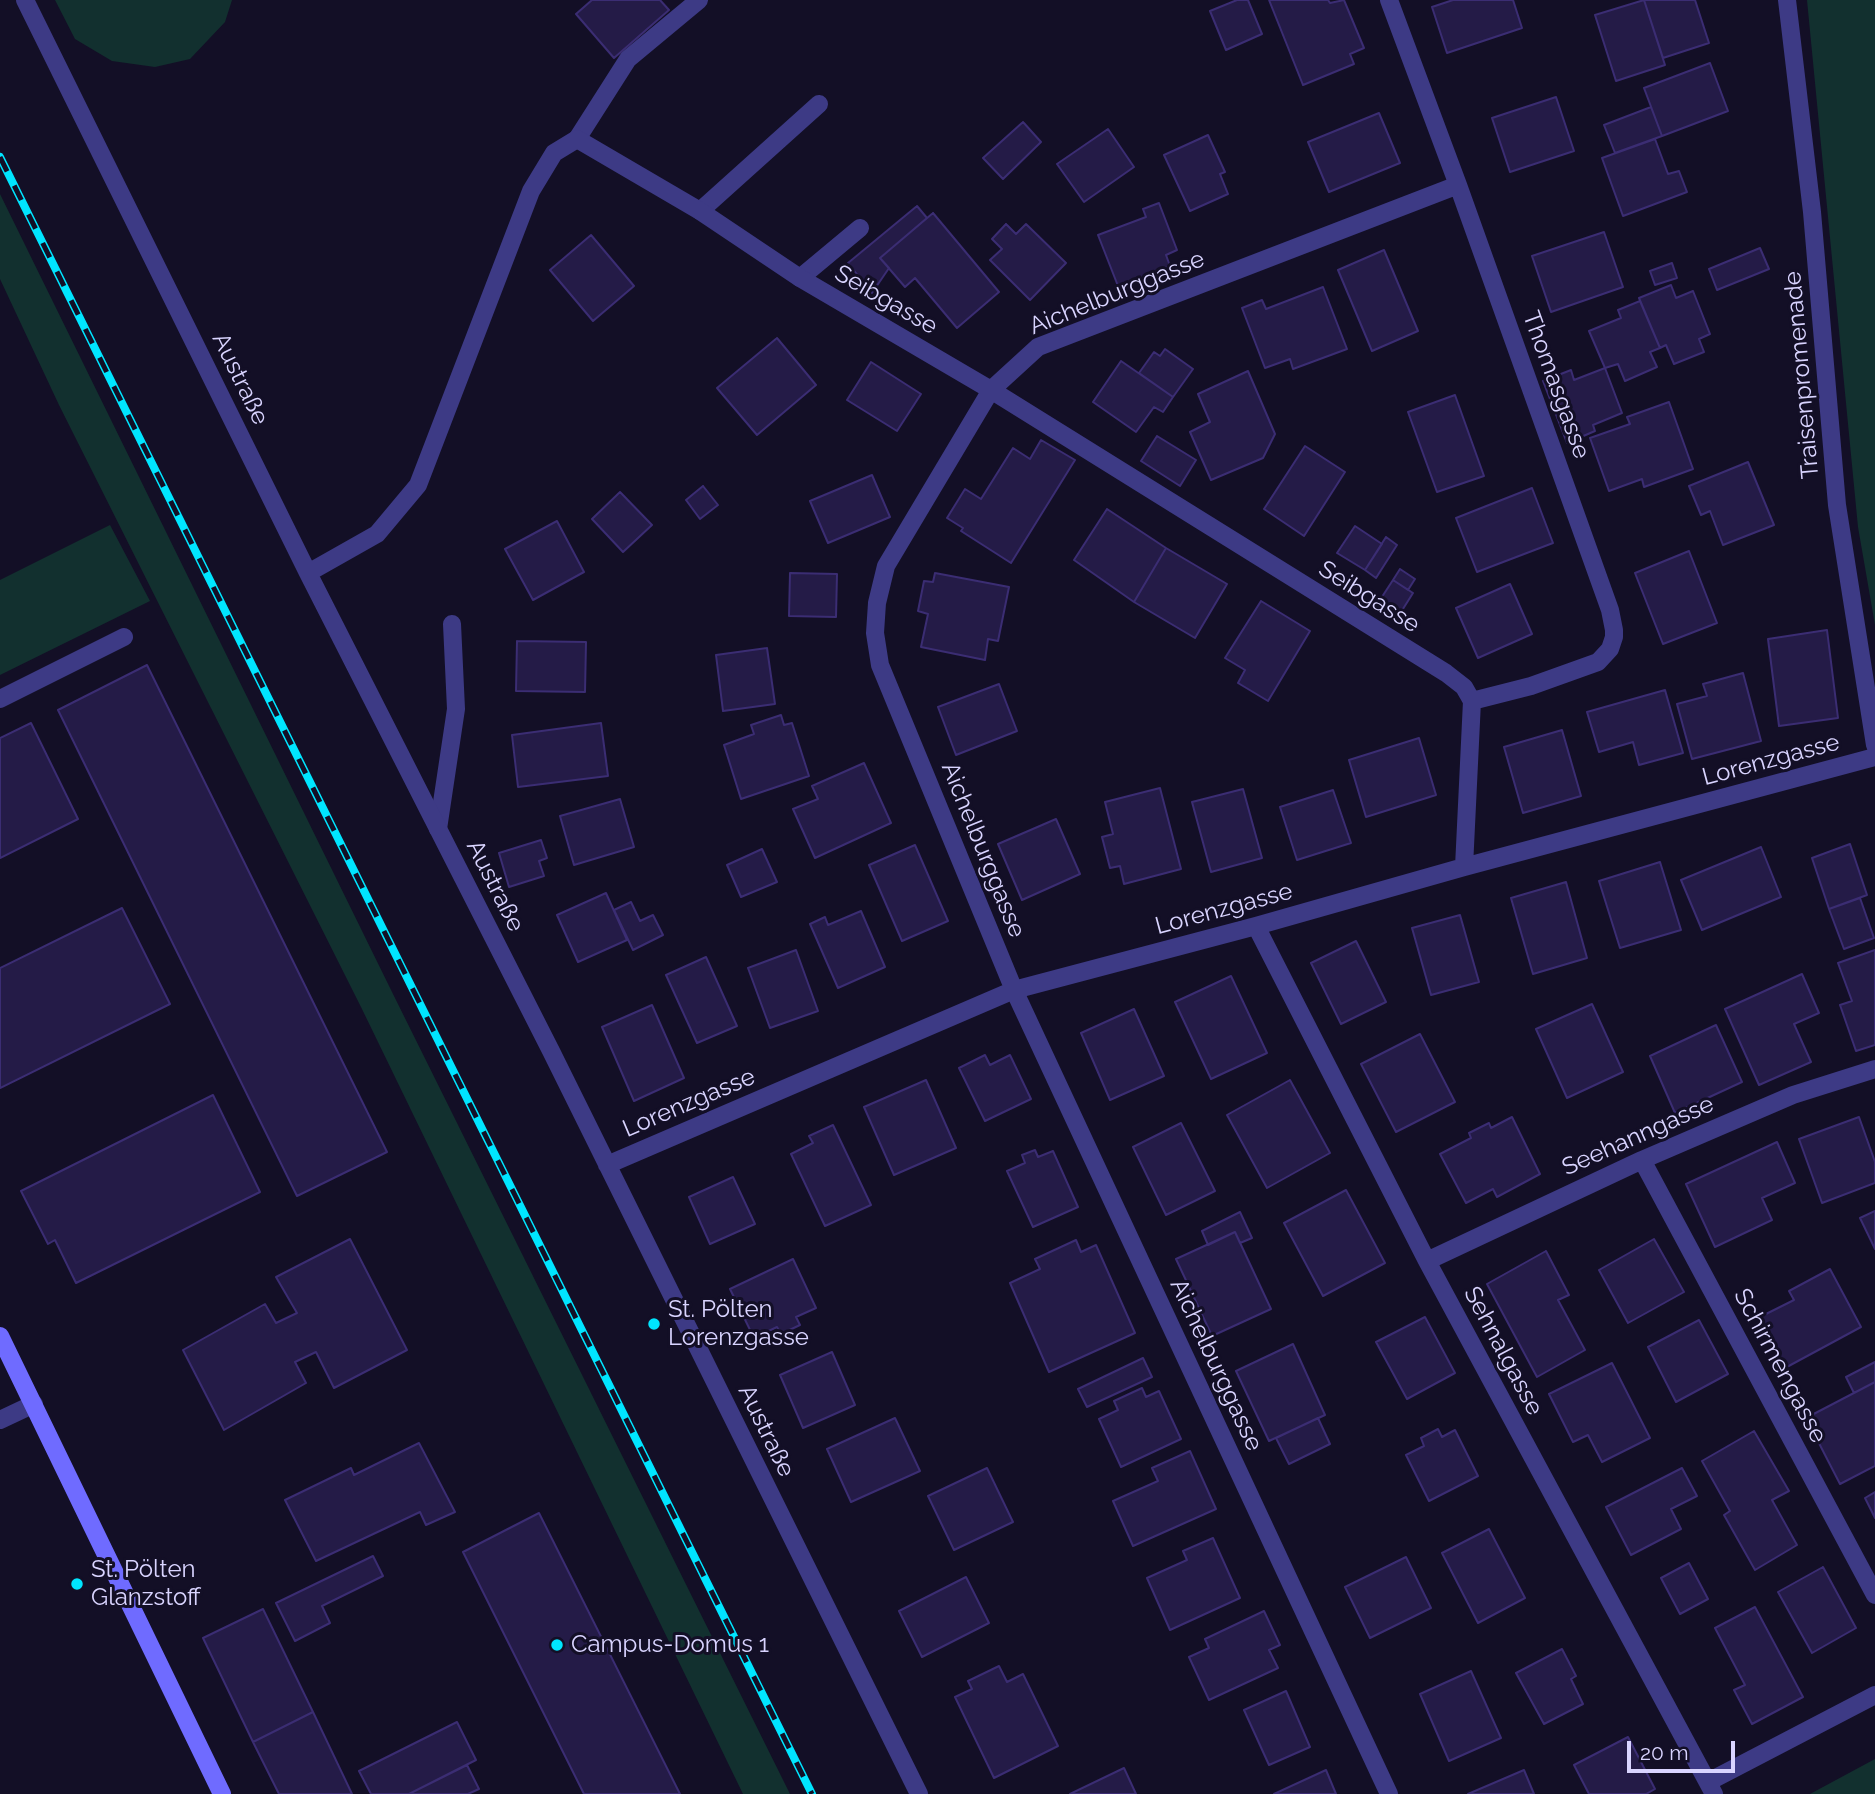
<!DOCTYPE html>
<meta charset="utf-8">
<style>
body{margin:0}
#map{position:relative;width:1875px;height:1794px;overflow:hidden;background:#130f26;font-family:Raleway,sans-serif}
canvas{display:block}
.scale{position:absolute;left:1627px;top:1741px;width:108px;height:32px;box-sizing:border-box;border:4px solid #d9d4ff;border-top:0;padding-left:9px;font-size:21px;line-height:24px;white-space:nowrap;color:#d9d4ff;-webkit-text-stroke:5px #130f26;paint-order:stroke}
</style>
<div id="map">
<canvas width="1875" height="1794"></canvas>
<div class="scale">20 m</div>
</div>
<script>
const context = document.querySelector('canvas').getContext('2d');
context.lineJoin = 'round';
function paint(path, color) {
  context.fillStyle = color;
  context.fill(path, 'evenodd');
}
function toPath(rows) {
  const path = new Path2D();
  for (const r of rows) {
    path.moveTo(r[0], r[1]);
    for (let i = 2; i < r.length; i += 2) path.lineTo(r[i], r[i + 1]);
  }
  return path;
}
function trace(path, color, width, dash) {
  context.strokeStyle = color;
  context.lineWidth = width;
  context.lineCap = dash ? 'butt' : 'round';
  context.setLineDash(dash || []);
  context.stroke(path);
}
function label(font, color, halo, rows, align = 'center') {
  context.font = font + ' Raleway,sans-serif';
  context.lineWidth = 6;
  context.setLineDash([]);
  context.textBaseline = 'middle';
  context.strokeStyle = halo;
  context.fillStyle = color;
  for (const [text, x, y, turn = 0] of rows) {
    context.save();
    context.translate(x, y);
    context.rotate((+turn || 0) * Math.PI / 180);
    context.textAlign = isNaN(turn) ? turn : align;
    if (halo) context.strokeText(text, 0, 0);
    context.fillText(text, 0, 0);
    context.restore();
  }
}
const green = toPath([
 [55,0,232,0,225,22,190,59,155,67,112,61,75,39],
 [1807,0,1875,0,1875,625,1858,527],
 [0,194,392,992,790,1794,743,1794,361,1007,59,405,0,279],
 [110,525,150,601,0,675,0,580],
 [1875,1759,1875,1794,1810,1794]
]);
const building = toPath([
 [592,0,660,0,669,10,614,58,576,14,592,0],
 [1237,0,1248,0,1262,34,1226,50,1210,11,1237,0],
 [1269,0,1328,0,1330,3,1344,0,1364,48,1350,54,1354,64,1303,85,1269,0],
 [1453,0,1513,0,1522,28,1447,53,1432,7,1453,0],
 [1644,0,1695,0,1709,43,1663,58,1644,0],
 [1644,0,1665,65,1616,81,1595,15,1644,0],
 [1710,63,1728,111,1662,136,1644,88,1710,63],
 [1556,97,1574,151,1510,172,1492,118,1556,97],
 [1651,107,1662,136,1615,153,1604,125,1651,107],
 [1379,113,1400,163,1329,192,1308,142,1379,113],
 [1023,122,1041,142,1003,179,983,158,1023,122],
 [1108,129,1134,167,1084,202,1057,164,1108,129],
 [1208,135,1225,172,1220,174,1228,194,1190,211,1164,155,1208,135],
 [1655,139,1668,174,1679,171,1687,192,1623,216,1602,158,1655,139],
 [1159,203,1177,250,1166,255,1170,266,1118,286,1098,235,1146,217,1143,209,1159,203],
 [917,206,927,218,880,258,889,268,872,293,848,263,917,206],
 [933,213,999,292,957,328,915,278,905,287,880,258,933,213],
 [1006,224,1016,234,1026,224,1066,263,1030,300,990,260,1002,249,992,239,1006,224],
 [1604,232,1623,287,1551,312,1532,256,1604,232],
 [591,235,634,286,593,321,550,270,591,235],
 [1760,248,1769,269,1717,290,1709,269,1760,248],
 [1384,250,1418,331,1372,351,1338,270,1384,250],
 [1672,263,1677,278,1655,285,1650,271,1672,263],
 [1671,285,1676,298,1693,291,1710,334,1699,339,1704,352,1674,364,1666,345,1660,348,1639,298,1671,285],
 [1323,287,1347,349,1293,369,1290,359,1265,368,1242,308,1262,300,1266,309,1323,287],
 [1640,301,1660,348,1650,352,1657,367,1625,381,1618,364,1605,368,1589,331,1621,318,1618,310,1640,301],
 [777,338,816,385,757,435,717,388,777,338],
 [1165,349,1193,369,1173,397,1139,373,1154,352,1160,356,1165,349],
 [1121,361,1173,397,1163,412,1154,407,1136,432,1093,402,1121,361],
 [871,362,921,394,897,431,847,400,871,362],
 [1605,368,1622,413,1593,425,1595,431,1567,443,1543,381,1571,370,1574,380,1605,368],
 [1248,371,1275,434,1263,458,1211,480,1190,432,1210,422,1198,394,1248,371],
 [1455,395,1484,476,1437,492,1408,412,1455,395],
 [1669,402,1693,469,1644,487,1642,479,1609,491,1590,438,1630,424,1627,417,1669,402],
 [1157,436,1196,460,1180,486,1141,461,1157,436],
 [1041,440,1075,460,1011,563,961,531,963,528,947,518,965,489,981,499,1013,448,1030,459,1041,440],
 [1305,446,1345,472,1304,536,1264,509,1305,446],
 [1748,462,1774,525,1723,545,1710,511,1701,515,1689,486,1748,462],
 [872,475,890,517,828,543,810,501,872,475],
 [703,486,718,505,700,519,686,500,703,486],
 [1532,488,1553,543,1477,572,1456,518,1532,488],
 [620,492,652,525,623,552,592,519,620,492],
 [1107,509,1166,548,1134,602,1074,560,1107,509],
 [557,521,584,572,533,600,505,549,557,521],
 [1355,526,1382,544,1365,570,1337,553,1355,526],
 [1386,537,1397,545,1376,578,1365,570,1386,537],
 [1166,548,1227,584,1195,638,1134,602,1166,548],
 [1689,551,1717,623,1663,644,1635,573,1689,551],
 [1400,569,1415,579,1408,590,1393,580,1400,569],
 [790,573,837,574,836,617,789,616,790,573],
 [935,573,1009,587,998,641,988,639,985,660,921,647,928,614,918,611,924,581,933,582,935,573],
 [1393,580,1413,593,1396,620,1376,606,1393,580],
 [1510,584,1532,634,1478,658,1456,608,1510,584],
 [1261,601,1310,631,1268,701,1238,683,1245,670,1225,658,1261,601],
 [1827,630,1838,718,1779,726,1768,639,1827,630],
 [517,641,586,642,585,692,516,691,517,641],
 [767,648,775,704,723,711,716,655,767,648],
 [147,665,387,1152,297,1196,58,710,147,665],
 [1743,673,1761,741,1692,759,1677,704,1707,696,1703,684,1743,673],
 [999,684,1017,731,956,755,938,707,999,684],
 [1665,690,1683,753,1639,765,1633,742,1599,752,1587,712,1665,690],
 [781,715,784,725,792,723,809,776,741,799,724,745,754,734,751,725,781,715],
 [31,723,78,819,0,858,0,738,31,723],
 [601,723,608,776,518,787,512,735,601,723],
 [1562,730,1581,796,1523,813,1504,747,1562,730],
 [1419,738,1436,795,1366,817,1349,760,1419,738],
 [864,763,891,823,815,858,793,809,818,799,812,786,864,763],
 [1160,788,1181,869,1124,884,1120,866,1110,868,1102,837,1113,834,1105,802,1160,788],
 [1243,789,1262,858,1211,872,1192,802,1243,789],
 [1333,790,1351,843,1297,860,1280,807,1333,790],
 [620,799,634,847,574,865,560,816,620,799],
 [1056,819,1080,874,1022,900,998,844,1056,819],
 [541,840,547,858,539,861,544,876,509,887,499,853,541,840],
 [1850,844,1867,895,1829,909,1812,858,1850,844],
 [915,845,948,921,902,941,869,865,915,845],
 [1761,847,1781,897,1702,930,1681,880,1761,847],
 [762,849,777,882,741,897,727,865,762,849],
 [1660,862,1681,930,1620,948,1599,881,1660,862],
 [1566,882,1587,958,1533,974,1511,898,1566,882],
 [606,893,627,940,578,962,557,915,606,893],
 [1860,898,1874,938,1844,949,1829,909,1860,898],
 [631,902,640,921,653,915,663,935,633,950,614,910,631,902],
 [122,908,170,1004,0,1088,0,968,122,908],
 [861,911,885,967,838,988,810,924,825,917,828,925,861,911],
 [1460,915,1479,982,1431,995,1412,928,1460,915],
 [1356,941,1386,1002,1341,1024,1311,963,1356,941],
 [796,950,818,1011,770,1028,748,968,796,950],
 [1875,950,1875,1045,1856,1051,1840,1005,1852,1001,1838,963,1875,950],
 [706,957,737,1026,697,1043,666,975,706,957],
 [1802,974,1819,1013,1794,1024,1811,1062,1759,1085,1725,1009,1802,974],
 [1231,976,1267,1053,1211,1079,1175,1002,1231,976],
 [1592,1004,1623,1072,1567,1098,1536,1029,1592,1004],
 [652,1005,684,1078,634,1101,602,1027,652,1005],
 [1134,1009,1164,1076,1110,1100,1081,1033,1134,1009],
 [1716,1025,1742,1082,1675,1113,1650,1056,1716,1025],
 [1420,1034,1455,1102,1396,1132,1361,1064,1420,1034],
 [985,1055,990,1065,1010,1055,1031,1099,985,1121,959,1068,985,1055],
 [926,1080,956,1148,894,1175,864,1107,926,1080],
 [1290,1080,1330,1153,1267,1188,1227,1115,1290,1080],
 [213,1095,260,1192,76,1283,55,1240,48,1244,21,1191,213,1095],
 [1512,1117,1540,1174,1497,1197,1493,1189,1466,1203,1440,1154,1471,1138,1469,1133,1489,1123,1491,1128,1512,1117],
 [1859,1117,1875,1162,1875,1183,1822,1203,1799,1139,1859,1117],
 [1181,1123,1215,1191,1166,1215,1133,1147,1181,1123],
 [833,1125,871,1205,825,1226,791,1154,813,1143,809,1136,833,1125],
 [1777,1142,1795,1183,1762,1198,1772,1220,1715,1247,1686,1184,1777,1142],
 [1035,1150,1038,1157,1053,1151,1078,1207,1033,1227,1007,1171,1025,1163,1022,1155,1035,1150],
 [733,1177,755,1224,710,1244,689,1197,733,1177],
 [1346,1190,1385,1263,1323,1296,1284,1223,1346,1190],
 [1875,1211,1875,1249,1860,1218,1875,1211],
 [1240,1212,1252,1238,1240,1243,1235,1232,1208,1245,1202,1231,1240,1212],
 [1235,1232,1271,1309,1212,1336,1176,1259,1235,1232],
 [350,1239,407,1350,334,1388,316,1352,295,1362,306,1383,224,1430,183,1350,265,1304,276,1323,297,1313,276,1277,350,1239],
 [1654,1239,1684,1292,1628,1323,1599,1270,1654,1239],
 [1076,1240,1081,1252,1096,1245,1135,1333,1049,1372,1010,1283,1040,1269,1035,1259,1076,1240],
 [1546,1251,1569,1295,1558,1300,1585,1350,1537,1377,1487,1284,1546,1251],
 [793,1259,816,1308,796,1317,800,1325,781,1334,777,1327,754,1338,730,1289,793,1259],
 [1830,1269,1861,1327,1785,1368,1758,1318,1794,1300,1789,1291,1830,1269],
 [1425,1317,1455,1373,1407,1399,1376,1342,1425,1317],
 [1699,1320,1728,1374,1676,1402,1648,1347,1699,1320],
 [1293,1344,1325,1415,1269,1441,1236,1371,1293,1344],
 [832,1352,855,1405,803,1428,780,1375,832,1352],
 [1143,1358,1152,1377,1087,1407,1078,1389,1143,1358],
 [1875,1362,1875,1382,1854,1393,1846,1377,1875,1362],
 [1612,1363,1650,1438,1602,1462,1588,1435,1573,1442,1549,1394,1612,1363],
 [1875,1382,1875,1466,1840,1484,1806,1418,1875,1382],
 [1142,1388,1146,1397,1159,1391,1181,1439,1121,1467,1099,1419,1118,1410,1114,1401,1142,1388],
 [895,1418,920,1471,851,1502,827,1449,895,1418],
 [1318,1418,1330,1444,1289,1464,1276,1438,1318,1418],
 [1438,1429,1442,1437,1455,1430,1478,1476,1429,1501,1406,1455,1424,1446,1421,1438,1438,1429],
 [1754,1431,1789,1491,1772,1500,1797,1545,1755,1570,1724,1515,1730,1511,1702,1461,1754,1431],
 [419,1443,455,1512,426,1525,420,1512,316,1561,285,1500,351,1468,354,1475,419,1443],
 [1190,1451,1216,1509,1133,1546,1113,1501,1158,1481,1152,1468,1190,1451],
 [987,1468,1013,1522,954,1550,928,1496,987,1468],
 [1682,1468,1697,1496,1671,1509,1681,1529,1631,1555,1606,1507,1682,1468],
 [1875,1492,1875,1518,1865,1498,1875,1492],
 [539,1513,680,1794,584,1794,463,1552,539,1513],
 [1489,1529,1525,1598,1478,1623,1442,1553,1489,1529],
 [1213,1538,1240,1598,1170,1630,1147,1578,1187,1560,1183,1551,1213,1538],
 [373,1556,383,1576,322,1606,330,1623,295,1641,276,1603,373,1556],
 [1406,1557,1431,1608,1370,1638,1345,1587,1406,1557],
 [1689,1563,1708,1599,1680,1614,1661,1578,1689,1563],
 [1823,1567,1856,1628,1812,1653,1778,1592,1823,1567],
 [966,1577,989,1623,922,1657,899,1611,966,1577],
 [1755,1607,1803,1697,1752,1724,1734,1690,1745,1685,1715,1628,1755,1607],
 [263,1609,313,1712,253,1742,203,1638,263,1609],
 [1264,1611,1280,1645,1269,1650,1278,1668,1209,1700,1189,1657,1209,1648,1205,1639,1264,1611],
 [1562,1649,1576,1676,1571,1679,1583,1704,1544,1724,1516,1673,1562,1649],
 [999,1666,1007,1682,1023,1674,1058,1746,994,1778,955,1697,972,1689,968,1681,999,1666],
 [1471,1671,1501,1738,1449,1761,1420,1694,1471,1671],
 [1286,1691,1310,1747,1269,1765,1244,1710,1286,1691],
 [313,1712,352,1794,279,1794,253,1742,313,1712],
 [457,1722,476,1760,409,1794,371,1794,359,1771,457,1722],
 [1628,1737,1655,1789,1646,1794,1589,1794,1574,1765,1628,1737],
 [467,1765,479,1789,468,1794,409,1794,467,1765],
 [1124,1768,1136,1794,1070,1794,1124,1768],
 [1326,1770,1336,1794,1274,1794,1326,1770],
 [1524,1770,1534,1794,1468,1794,1524,1770]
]);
const lane = toPath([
 [577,139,628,59,699,0],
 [700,211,819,104],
 [800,278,860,228],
 [0,699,124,637],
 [438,829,456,709,452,624],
 [0,1420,34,1404]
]);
const street = toPath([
 [25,0,308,573,551,1051,919,1794],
 [1389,0,1458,185,1610,610,1614,630,1614,637,1610,649,1598,662,1531,686,1472,701],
 [1787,0,1812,212,1837,505,1875,745],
 [308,573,377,534,418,485,531,191,554,153,577,139,700,211,800,278,991,390,1446,673,1464,687,1472,701,1464,867],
 [1256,926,1427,1261,1714,1794],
 [1642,1160,1875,1595],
 [607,1165,1014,990,1256,926,1464,867,1875,757],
 [1427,1261,1642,1160,1793,1095,1875,1069],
 [1708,1782,1875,1695],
 [1389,1794,1014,990,880,665,875,633,877,603,886,566,991,390,1038,347,1458,185]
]);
const secondary = toPath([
 [0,1336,222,1794]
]);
const rail = toPath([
 [0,157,812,1794]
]);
const markers = [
 [654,1324,7,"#00e5ff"],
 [77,1584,7,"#00e5ff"],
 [557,1645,7,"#00e5ff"]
];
const streetNames = [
 ["Aichelburggasse",1117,293,-22],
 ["Seibgasse",886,300,30],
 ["Traisenpromenade",1802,375,-95],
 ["Austraße",240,379,64],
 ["Thomasgasse",1556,385,70],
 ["Seibgasse",1369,597,32],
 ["Lorenzgasse",1771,760,-15],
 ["Aichelburggasse",983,850,68],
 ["Austraße",495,886,63],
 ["Lorenzgasse",1224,909,-15],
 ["Lorenzgasse",689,1103,-23],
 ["Seehanngasse",1638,1136,-24],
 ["Sehnalgasse",1503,1351,62],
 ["Aichelburggasse",1216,1365,65],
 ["Schirmengasse",1780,1366,62],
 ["Austraße",766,1431,64]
];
const poiNames = [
 ["St. Pölten",668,1310],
 ["Lorenzgasse",668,1338],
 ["St. Pölten",91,1570],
 ["Glanzstoff",91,1598],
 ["Campus-Domus 1",571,1645]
];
paint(green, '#12302f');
paint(building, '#241b47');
trace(building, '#3b2d73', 2);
trace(lane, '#3d3a85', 18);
trace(street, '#3d3a85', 18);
trace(secondary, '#6f6bff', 18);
trace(rail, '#00e5ff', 8);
trace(rail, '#130f26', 5, [16]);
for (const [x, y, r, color] of markers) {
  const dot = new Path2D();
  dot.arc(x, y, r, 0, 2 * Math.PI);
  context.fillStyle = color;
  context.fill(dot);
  trace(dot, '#130f26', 2.5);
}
label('24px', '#d9d4ff', '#130f26', streetNames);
label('24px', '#d9d4ff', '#130f26', poiNames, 'left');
</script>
